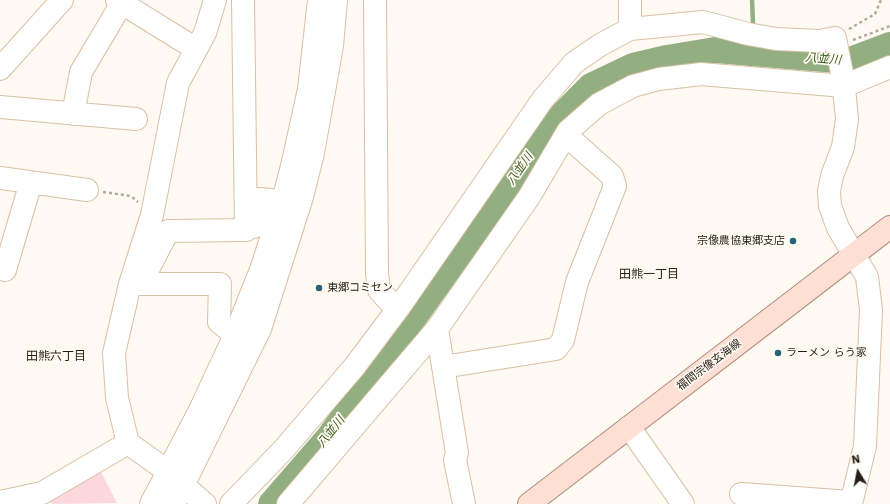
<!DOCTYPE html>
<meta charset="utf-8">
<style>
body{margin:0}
#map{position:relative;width:890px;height:504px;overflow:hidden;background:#fef9f3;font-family:"Work Sans",sans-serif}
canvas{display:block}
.north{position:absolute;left:838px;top:452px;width:40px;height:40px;-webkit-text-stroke:3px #fef9f3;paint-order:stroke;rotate:350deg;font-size:11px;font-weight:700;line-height:16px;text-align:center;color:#271e13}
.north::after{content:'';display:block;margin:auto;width:14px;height:18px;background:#271e13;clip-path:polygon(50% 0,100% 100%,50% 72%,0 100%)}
</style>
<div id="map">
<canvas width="890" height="504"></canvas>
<div class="north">N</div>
</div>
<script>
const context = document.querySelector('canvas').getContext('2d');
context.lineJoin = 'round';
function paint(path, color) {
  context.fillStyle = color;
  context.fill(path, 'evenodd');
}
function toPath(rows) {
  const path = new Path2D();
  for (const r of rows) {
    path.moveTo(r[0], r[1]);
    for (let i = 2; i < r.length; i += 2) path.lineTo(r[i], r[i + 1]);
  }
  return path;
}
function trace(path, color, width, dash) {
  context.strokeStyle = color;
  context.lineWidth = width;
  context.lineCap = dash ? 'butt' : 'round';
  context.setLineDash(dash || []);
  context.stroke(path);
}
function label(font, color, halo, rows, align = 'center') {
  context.font = font + ' "Work Sans","Noto Sans JP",sans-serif';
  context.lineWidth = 3.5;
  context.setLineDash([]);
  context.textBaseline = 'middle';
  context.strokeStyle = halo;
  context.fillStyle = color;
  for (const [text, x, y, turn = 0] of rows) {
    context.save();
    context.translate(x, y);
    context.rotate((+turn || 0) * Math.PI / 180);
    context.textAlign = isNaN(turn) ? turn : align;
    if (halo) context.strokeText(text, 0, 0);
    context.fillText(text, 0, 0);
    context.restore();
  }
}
const green = toPath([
 [99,468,117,503,52,504,48,496]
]);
const stream = toPath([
 [752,0,753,23]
]);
const river = toPath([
 [271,504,329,437,549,128,591,86,633,66,667,58,715,50,848,61,890,45]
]);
const path = toPath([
 [849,29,875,14,881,0],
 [853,40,890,26],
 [103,192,131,196,138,202]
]);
const minor = toPath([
 [117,0,196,49],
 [375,0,377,273,379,290,389,301,400,306],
 [630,0,630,29],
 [0,69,62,0],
 [0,107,136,119],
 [73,114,81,72,122,3],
 [0,178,87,190],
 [254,227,259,199,283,201],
 [5,270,31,182],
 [141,283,168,231,246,230,243,0],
 [130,284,220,284,219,322,235,335],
 [437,329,457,453,455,460,464,504],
 [443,367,556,349,563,340,577,282,615,186,612,176,566,135],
 [629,427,683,504],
 [741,494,851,502],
 [0,502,42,493,128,443],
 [151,504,200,410,235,335,262,267,283,201,293,162,309,89,319,0],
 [174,504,260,329,302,197,313,153,332,46,336,0],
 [205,504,167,471,128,443,117,398,114,353,130,284,152,215,178,83,205,33,215,0],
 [231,504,284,449,355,366,400,306,543,99,574,63,600,45,630,29,703,22,748,34,776,39,820,41,835,38,843,78,847,119,843,147,832,176,829,191,830,206,838,228,867,277,871,310,865,446,851,504],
 [288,504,437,329,529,197,568,131,599,104,633,86,659,79,701,74,844,86,890,67]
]);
const major = toPath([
 [529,504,890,227]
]);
const markers = [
 [793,241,4,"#256479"],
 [319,288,4,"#256479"],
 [778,353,4,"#256479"]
];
const poiNames = [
 ["宗像農協東郷支店",785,241,"right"],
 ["東郷コミセン",327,288],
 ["ラーメン らう家",786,353]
];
const streetNames = [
 ["福間宗像玄海線",709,365,-37]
];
const waterNames = [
 ["八並川",823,59,5],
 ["八並川",520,169,-55],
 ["八並川",331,432,-52]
];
const neighbourhoodNames = [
 ["田熊一丁目",649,274],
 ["田熊六丁目",56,356]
];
paint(green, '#fcd8dc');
trace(stream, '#93ae81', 4.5);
trace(river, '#93ae81', 26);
trace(minor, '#d8c0a3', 24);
trace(major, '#b18e7e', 24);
trace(path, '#b0aaa2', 2.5, [3, 3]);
trace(minor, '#fff', 22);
trace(major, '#fddfd4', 22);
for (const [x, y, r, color] of markers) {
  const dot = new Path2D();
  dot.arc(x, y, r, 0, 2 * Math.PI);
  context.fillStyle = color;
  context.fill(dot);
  trace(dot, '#fef9f3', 1.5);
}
label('11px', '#271e13', '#fef9f3', poiNames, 'left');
label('11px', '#271e13', '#fef9f3', streetNames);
label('italic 12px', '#3e6021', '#fef9f3', waterNames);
label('12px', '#271e13', '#fef9f3', neighbourhoodNames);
</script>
